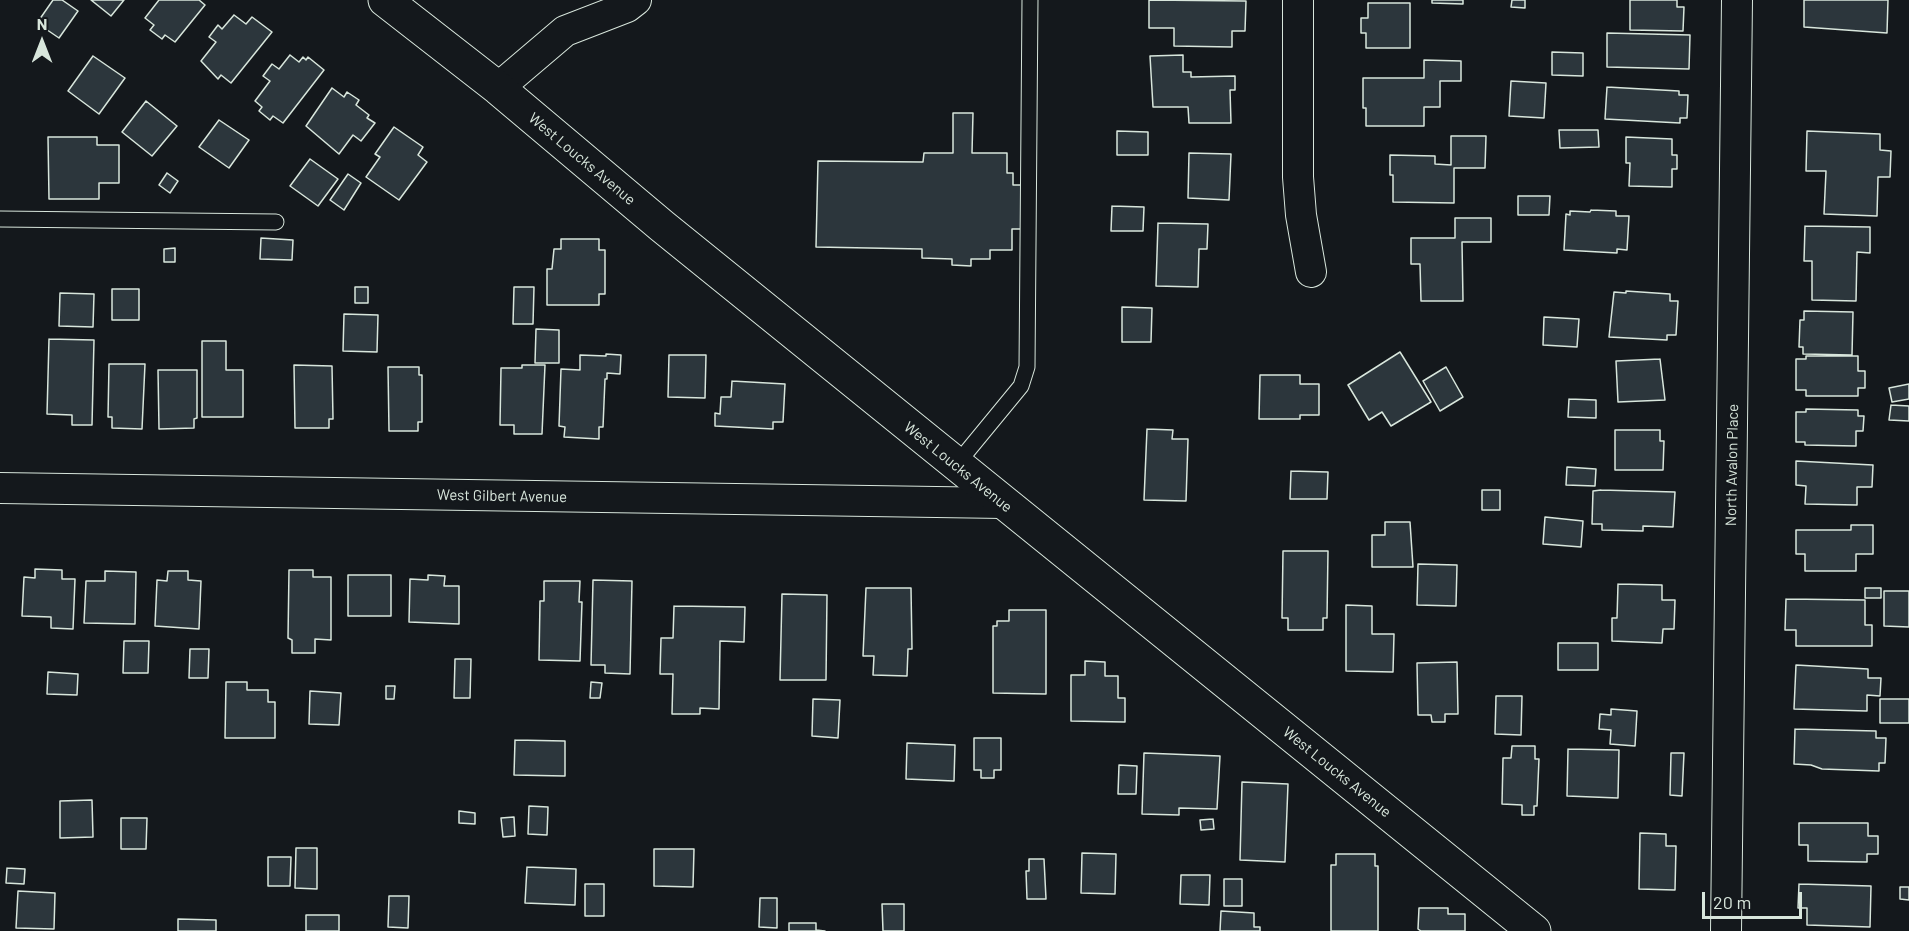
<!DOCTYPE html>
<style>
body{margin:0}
#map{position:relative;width:1909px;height:931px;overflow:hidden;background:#14181c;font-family:Barlow,sans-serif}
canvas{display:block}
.north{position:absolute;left:12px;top:12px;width:60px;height:60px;-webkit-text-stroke:4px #14181c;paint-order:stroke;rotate:0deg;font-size:16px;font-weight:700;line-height:24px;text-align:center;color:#d8e6dc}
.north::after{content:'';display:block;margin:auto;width:21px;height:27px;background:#d8e6dc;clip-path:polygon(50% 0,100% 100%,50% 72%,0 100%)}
.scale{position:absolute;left:1702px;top:892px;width:100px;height:27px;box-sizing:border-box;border:3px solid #d8e6dc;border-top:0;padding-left:8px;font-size:18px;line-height:21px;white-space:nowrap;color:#d8e6dc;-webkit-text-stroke:4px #14181c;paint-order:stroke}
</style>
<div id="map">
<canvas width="1909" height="931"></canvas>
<div class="north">N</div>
<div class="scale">20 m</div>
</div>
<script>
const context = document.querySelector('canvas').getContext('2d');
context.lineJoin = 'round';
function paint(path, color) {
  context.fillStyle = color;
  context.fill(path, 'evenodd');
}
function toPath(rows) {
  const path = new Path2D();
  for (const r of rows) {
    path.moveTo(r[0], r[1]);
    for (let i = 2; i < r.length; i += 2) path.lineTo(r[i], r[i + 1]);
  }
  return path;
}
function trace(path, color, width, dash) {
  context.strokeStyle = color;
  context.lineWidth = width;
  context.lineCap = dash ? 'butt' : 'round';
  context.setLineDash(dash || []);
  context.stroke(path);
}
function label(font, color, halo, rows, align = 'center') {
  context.font = font + ' Barlow,sans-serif';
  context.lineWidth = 4.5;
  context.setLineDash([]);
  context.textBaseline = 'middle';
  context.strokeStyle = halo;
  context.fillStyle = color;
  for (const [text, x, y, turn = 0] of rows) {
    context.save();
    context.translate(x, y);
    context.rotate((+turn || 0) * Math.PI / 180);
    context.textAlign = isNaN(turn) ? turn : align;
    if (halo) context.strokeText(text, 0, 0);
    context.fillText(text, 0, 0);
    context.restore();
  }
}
const building = toPath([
 [53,0,62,0,78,11,59,38,37,23,53,0],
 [91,0,124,0,111,16,91,0],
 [159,0,199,0,205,5,175,42,165,35,162,39,150,30,154,25,145,18,159,0],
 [1149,0,1246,1,1245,31,1232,31,1232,47,1174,46,1174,28,1149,28,1149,0],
 [1432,0,1463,0,1463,4,1432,3,1432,0],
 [1512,0,1525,0,1525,8,1511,7,1512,0],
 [1630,0,1677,0,1677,7,1684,7,1683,31,1630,30,1630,0],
 [1804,0,1888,0,1887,33,1804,27,1804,0],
 [1368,3,1410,3,1410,48,1366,48,1366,33,1361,33,1361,18,1368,18,1368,3],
 [234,15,246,24,252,17,272,32,231,83,221,75,218,79,201,61,216,42,209,37,218,25,222,29,234,15],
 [1607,33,1690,35,1689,69,1607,67,1607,33],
 [1552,52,1583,53,1583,76,1552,75,1552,52],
 [290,55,299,62,303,57,306,60,308,57,324,70,283,123,273,116,270,120,259,111,262,107,255,101,270,81,263,76,272,64,279,69,290,55],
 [1183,55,1183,72,1191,72,1191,77,1235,76,1235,90,1230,90,1231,123,1189,123,1188,107,1153,107,1150,56,1183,55],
 [93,56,125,78,99,114,68,91,93,56],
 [1424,60,1461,61,1461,81,1440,81,1440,107,1424,107,1424,126,1366,126,1366,108,1363,108,1363,78,1424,78,1424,60],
 [1511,81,1546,83,1544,118,1509,116,1511,81],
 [1607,87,1679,91,1679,95,1688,95,1687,118,1680,118,1680,123,1605,119,1607,87],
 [332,88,344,97,347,92,359,100,356,105,369,115,367,118,375,123,361,141,353,135,339,154,306,126,332,88],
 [146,101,177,126,152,156,122,132,146,101],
 [953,113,973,113,972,153,1007,153,1007,173,1013,173,1013,185,1022,185,1021,229,1012,229,1012,250,990,250,990,259,971,259,971,266,952,265,952,259,922,258,922,249,816,247,818,161,923,162,924,153,953,153,953,113],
 [219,120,249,140,229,168,199,147,219,120],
 [394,127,423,147,418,155,427,162,399,200,366,177,380,157,375,154,394,127],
 [1559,130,1598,130,1599,147,1560,148,1559,130],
 [1117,131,1148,132,1148,155,1117,155,1117,131],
 [1807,131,1880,134,1880,150,1891,151,1890,177,1878,177,1877,216,1824,214,1826,171,1806,171,1807,131],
 [1451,136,1486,136,1485,168,1454,168,1454,203,1393,202,1393,175,1390,175,1390,155,1435,156,1435,164,1451,165,1451,136],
 [48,137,97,137,97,145,119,145,119,183,99,183,99,199,49,199,48,137],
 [1626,137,1672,139,1672,155,1677,155,1677,169,1672,169,1672,187,1629,186,1630,163,1626,163,1626,137],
 [1189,153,1231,154,1229,200,1188,198,1189,153],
 [310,159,338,179,318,206,290,186,310,159],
 [167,173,178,181,170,193,159,185,167,173],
 [348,174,361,183,344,210,330,200,348,174],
 [1518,196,1550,196,1549,215,1518,215,1518,196],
 [1112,206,1144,207,1143,231,1111,231,1112,206],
 [1591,210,1616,211,1616,216,1629,216,1627,250,1617,249,1617,253,1564,250,1566,214,1570,215,1570,211,1590,212,1591,210],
 [1455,218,1491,218,1491,242,1462,242,1463,301,1421,301,1420,264,1411,264,1411,238,1455,238,1455,218],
 [1158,223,1208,224,1207,249,1199,249,1198,287,1156,286,1158,223],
 [1805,226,1870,227,1870,253,1857,252,1856,301,1812,300,1812,261,1804,261,1805,226],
 [261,238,293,240,292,260,260,259,261,238],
 [561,239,599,239,599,250,605,250,605,294,599,294,599,305,547,305,547,269,552,269,554,249,561,249,561,239],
 [175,248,175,262,164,262,164,249,175,248],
 [355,287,368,287,368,303,355,303,355,287],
 [514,287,534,287,533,324,513,324,514,287],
 [112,289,139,289,139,320,112,320,112,289],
 [1626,291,1670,294,1670,301,1678,301,1676,335,1667,335,1667,340,1609,337,1614,292,1626,293,1626,291],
 [60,293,94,294,93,327,59,326,60,293],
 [1122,307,1152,308,1151,342,1122,342,1122,307],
 [1804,311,1853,312,1852,355,1803,354,1803,347,1799,347,1800,320,1804,320,1804,311],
 [344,314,378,315,377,352,343,351,344,314],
 [1544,317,1579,319,1577,347,1543,345,1544,317],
 [536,329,559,330,559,363,535,363,536,329],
 [49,339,94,340,92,425,72,425,72,415,47,414,49,339],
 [202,341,226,341,226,370,243,370,243,417,202,417,202,341],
 [1400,352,1431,402,1391,426,1382,412,1369,420,1348,385,1400,352],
 [606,354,621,355,620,374,607,373,607,379,605,379,603,427,599,427,599,439,564,437,565,427,559,426,561,369,580,370,580,355,606,356,606,354],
 [669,355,706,355,705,398,668,397,669,355],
 [1806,356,1858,356,1858,371,1865,371,1865,388,1858,388,1858,396,1806,396,1806,390,1796,390,1796,359,1806,359,1806,356],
 [1660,359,1665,400,1618,402,1616,361,1660,359],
 [109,364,145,364,142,429,112,428,112,417,108,417,109,364],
 [294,365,332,366,333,419,329,419,329,428,295,428,294,365],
 [522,365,545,365,542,434,514,434,514,425,500,425,501,368,522,368,522,365],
 [388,367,419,367,419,375,422,375,422,422,418,422,418,431,389,431,388,367],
 [1446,367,1463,397,1440,411,1423,381,1446,367],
 [158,370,197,370,197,418,194,419,194,428,159,429,158,370],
 [1260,375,1300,375,1300,384,1319,384,1319,415,1300,415,1300,419,1259,419,1260,375],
 [732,381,785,384,783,422,773,422,773,429,715,426,715,413,720,414,721,397,731,397,732,381],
 [1909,384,1909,399,1892,402,1889,388,1909,384],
 [1569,399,1596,400,1596,418,1568,417,1569,399],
 [1891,405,1909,406,1909,421,1889,420,1891,405],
 [1806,409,1858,410,1858,416,1864,416,1863,431,1856,431,1856,446,1805,445,1805,442,1796,442,1796,412,1806,412,1806,409],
 [1147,429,1173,430,1172,439,1188,439,1186,501,1144,500,1147,429],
 [1615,430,1660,430,1660,441,1664,441,1663,470,1615,470,1615,430],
 [1796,461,1873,465,1872,487,1857,487,1857,505,1805,504,1806,486,1796,485,1796,461],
 [1567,467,1596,469,1595,486,1566,485,1567,467],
 [1291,471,1328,472,1327,499,1290,499,1291,471],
 [1482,490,1500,490,1500,510,1482,510,1482,490],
 [1601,490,1675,492,1673,527,1643,526,1643,531,1602,530,1602,524,1592,524,1593,491,1601,490],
 [1545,517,1583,521,1581,547,1543,544,1545,517],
 [1385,522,1410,522,1413,567,1372,567,1372,535,1385,535,1385,522],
 [1851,525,1873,525,1873,554,1856,554,1856,571,1805,571,1805,554,1796,554,1796,530,1851,530,1851,525],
 [1283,551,1328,551,1327,618,1323,618,1323,630,1288,630,1288,618,1282,618,1283,551],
 [1418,564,1457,565,1456,606,1417,605,1418,564],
 [35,569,62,570,62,579,75,579,73,629,51,628,51,617,22,616,24,577,35,578,35,569],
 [289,570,313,570,313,577,331,577,331,640,315,639,315,653,292,653,292,640,288,638,289,570],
 [105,571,136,572,135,624,84,623,86,581,105,581,105,571],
 [168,571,188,571,188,580,201,581,199,629,155,626,157,580,167,581,168,571],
 [348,575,391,575,391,616,348,616,348,575],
 [428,575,445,576,444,586,459,586,459,624,409,622,410,579,428,580,428,575],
 [593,580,632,581,630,674,605,673,605,665,591,665,593,580],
 [544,581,580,581,579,602,582,602,580,661,539,660,540,601,544,601,544,581],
 [1618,584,1662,585,1662,600,1675,600,1674,629,1663,629,1662,643,1612,641,1612,618,1617,618,1618,584],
 [866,588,911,588,912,649,908,649,907,676,873,675,874,656,863,656,866,588],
 [1865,588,1881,588,1881,598,1865,598,1865,588],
 [1884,591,1909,591,1909,627,1884,626,1884,591],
 [782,594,827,595,826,680,780,680,782,594],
 [1786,599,1865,600,1865,625,1872,625,1872,646,1796,646,1796,630,1785,630,1786,599],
 [1346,605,1372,606,1372,634,1394,634,1393,672,1346,671,1346,605],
 [674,606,745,607,744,642,720,641,719,709,700,708,700,714,672,714,673,674,660,674,661,638,673,638,674,606],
 [1009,610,1046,610,1046,694,993,693,993,626,997,626,997,621,1009,621,1009,610],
 [124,641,149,641,148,673,123,673,124,641],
 [1558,643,1598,643,1598,670,1558,670,1558,643],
 [190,649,209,649,208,678,189,678,190,649],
 [455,659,471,659,470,698,454,698,455,659],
 [1085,661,1105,662,1105,676,1118,676,1118,698,1125,698,1125,722,1071,721,1071,675,1085,675,1085,661],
 [1457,662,1458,714,1445,714,1445,722,1432,722,1431,715,1418,715,1417,663,1457,662],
 [1796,665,1868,669,1868,678,1881,678,1880,696,1867,695,1867,711,1794,709,1796,665],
 [48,672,78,674,77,695,47,694,48,672],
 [226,682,247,682,247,690,268,690,268,702,275,702,275,738,225,738,226,682],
 [591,682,602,683,600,698,590,698,591,682],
 [386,686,395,686,394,699,386,699,386,686],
 [310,691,341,693,339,725,309,724,310,691],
 [1496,696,1522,696,1521,735,1495,734,1496,696],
 [813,699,840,700,838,738,812,736,813,699],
 [1880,699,1909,699,1909,723,1880,723,1880,699],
 [1611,709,1637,711,1635,746,1610,744,1611,730,1599,729,1600,714,1611,715,1611,709],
 [1795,729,1876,731,1876,738,1886,738,1885,763,1879,763,1879,771,1822,769,1811,765,1794,764,1795,729],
 [974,738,1001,738,1001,770,994,770,994,778,981,778,981,770,974,770,974,738],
 [515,740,565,741,565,776,514,775,515,740],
 [907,743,955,745,954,781,906,779,907,743],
 [1512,746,1535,746,1535,759,1539,759,1537,806,1534,806,1534,815,1522,815,1522,805,1502,804,1503,758,1511,758,1512,746],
 [1568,749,1619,750,1618,798,1567,796,1568,749],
 [1144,753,1220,756,1217,809,1179,808,1179,815,1142,814,1144,753],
 [1671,753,1684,753,1682,796,1670,795,1671,753],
 [1119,765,1137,766,1136,794,1118,794,1119,765],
 [1242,782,1288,784,1285,862,1240,860,1242,782],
 [92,800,93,837,60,838,60,801,92,800],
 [529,806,548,807,547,835,528,834,529,806],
 [459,811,475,813,475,824,459,823,459,811],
 [514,817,515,836,503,837,501,818,514,817],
 [121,818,147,818,146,849,121,849,121,818],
 [1213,819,1214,829,1201,830,1200,820,1213,819],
 [1799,823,1868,823,1868,836,1878,836,1878,854,1867,854,1867,862,1808,861,1808,845,1799,845,1799,823],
 [1640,833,1666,834,1666,846,1676,846,1675,890,1639,889,1640,833],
 [296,848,317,848,317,889,295,888,296,848],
 [654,849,694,849,693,887,654,886,654,849],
 [1082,853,1116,854,1115,894,1081,893,1082,853],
 [1336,854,1375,854,1375,866,1378,866,1378,931,1331,931,1331,865,1336,865,1336,854],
 [268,857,291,857,290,886,268,886,268,857],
 [1029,859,1044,859,1046,899,1027,899,1026,871,1029,871,1029,859],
 [527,867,576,869,575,905,525,903,527,867],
 [7,868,25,869,24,884,6,883,7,868],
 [1181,875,1210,875,1209,905,1180,904,1181,875],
 [1224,879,1242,879,1242,906,1224,906,1224,879],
 [585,884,604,884,604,916,585,916,585,884],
 [1799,884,1871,886,1870,927,1807,925,1807,908,1798,908,1799,884],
 [1900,887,1909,887,1909,900,1900,899,1900,887],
 [18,891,55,893,54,929,16,928,18,891],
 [389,896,409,896,408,928,388,927,389,896],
 [760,898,777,898,777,928,759,927,760,898],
 [882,904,904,904,904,931,883,931,882,904],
 [1419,908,1448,908,1448,914,1465,914,1465,931,1421,931,1418,929,1419,908],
 [1221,911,1254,913,1254,927,1260,927,1260,931,1220,931,1221,911],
 [306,915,339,915,339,931,306,931,306,915],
 [178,919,216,920,216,931,178,931,178,919],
 [789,923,816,923,816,930,825,931,789,931,789,923]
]);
const service = toPath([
 [0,219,276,222],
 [956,465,1021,386,1027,367,1030,0]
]);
const minor = toPath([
 [1298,0,1298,177,1301,215,1311,272],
 [498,88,565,31,627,7,636,0],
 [0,488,1003,503],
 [1726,931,1737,0]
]);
const tertiary = toPath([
 [385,0,498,88,662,226,1534,931]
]);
const streetNames = [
 ["West Loucks Avenue",582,159,40],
 ["North Avalon Place",1732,465,-89],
 ["West Loucks Avenue",958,467,39],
 ["West Gilbert Avenue",502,496,1],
 ["West Loucks Avenue",1337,772,39]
];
paint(building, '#2c363c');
trace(building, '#d8e6dc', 1.5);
trace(service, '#d8e6dc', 17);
trace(minor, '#d8e6dc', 32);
trace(tertiary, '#d8e6dc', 35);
trace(service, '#14181c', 15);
trace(minor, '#14181c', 30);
trace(tertiary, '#14181c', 33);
label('15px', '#d8e6dc', '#14181c', streetNames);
</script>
